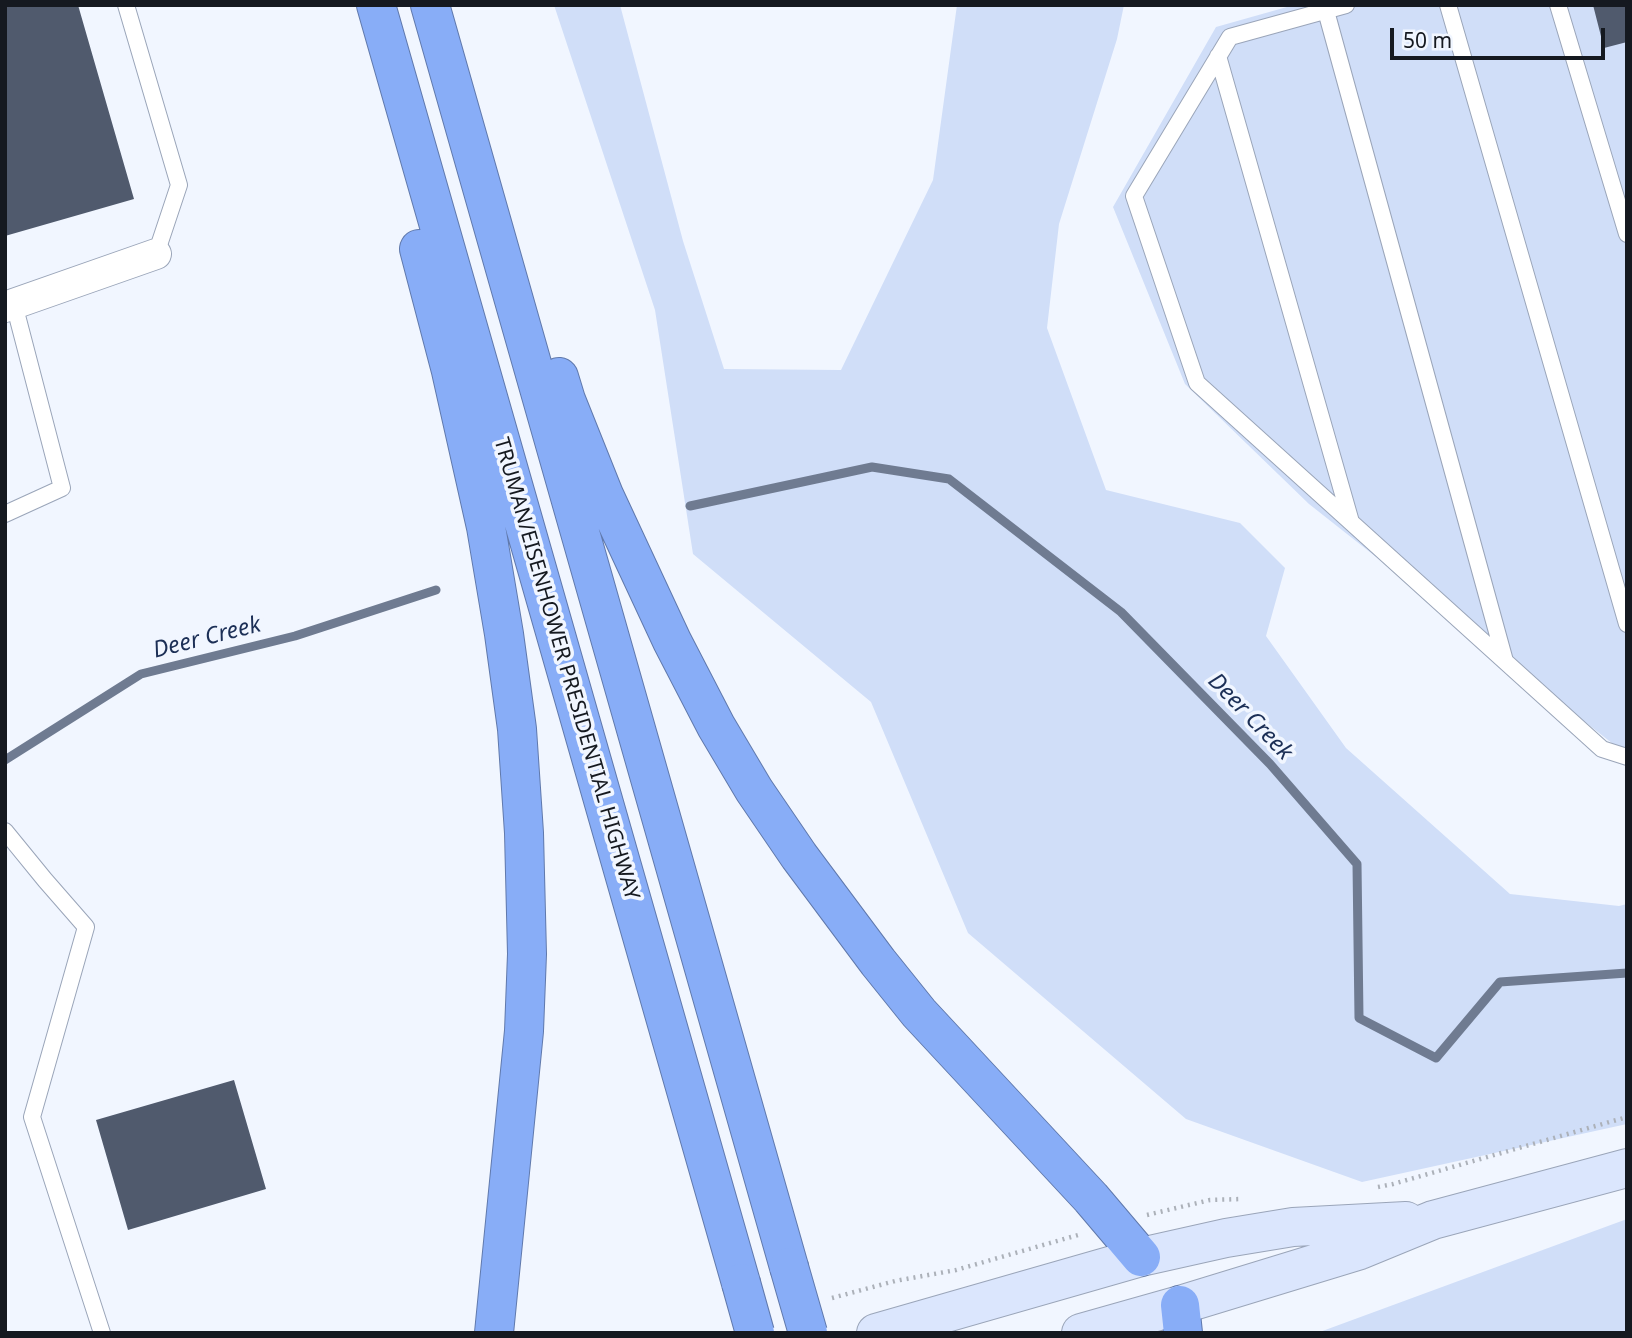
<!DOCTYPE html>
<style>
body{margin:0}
#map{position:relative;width:1632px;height:1338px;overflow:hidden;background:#f1f6ff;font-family:"Noto Sans",sans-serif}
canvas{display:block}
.frame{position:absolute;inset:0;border:7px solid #151920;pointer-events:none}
.scale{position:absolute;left:1390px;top:28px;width:215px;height:32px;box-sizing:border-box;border:4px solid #151920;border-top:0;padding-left:9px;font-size:21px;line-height:24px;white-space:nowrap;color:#151920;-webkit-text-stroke:5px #f1f6ff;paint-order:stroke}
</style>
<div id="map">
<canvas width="1632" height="1338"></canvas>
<div class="frame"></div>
<div class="scale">50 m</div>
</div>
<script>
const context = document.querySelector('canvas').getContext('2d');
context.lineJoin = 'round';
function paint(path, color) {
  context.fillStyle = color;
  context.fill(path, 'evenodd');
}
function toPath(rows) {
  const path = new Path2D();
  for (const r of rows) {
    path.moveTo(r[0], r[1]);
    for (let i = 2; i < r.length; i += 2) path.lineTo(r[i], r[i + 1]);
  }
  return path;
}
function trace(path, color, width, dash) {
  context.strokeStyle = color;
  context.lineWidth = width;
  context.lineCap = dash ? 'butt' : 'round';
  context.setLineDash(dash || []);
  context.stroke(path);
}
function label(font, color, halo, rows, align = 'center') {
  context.font = font + ' "Noto Sans",sans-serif';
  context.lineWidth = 7;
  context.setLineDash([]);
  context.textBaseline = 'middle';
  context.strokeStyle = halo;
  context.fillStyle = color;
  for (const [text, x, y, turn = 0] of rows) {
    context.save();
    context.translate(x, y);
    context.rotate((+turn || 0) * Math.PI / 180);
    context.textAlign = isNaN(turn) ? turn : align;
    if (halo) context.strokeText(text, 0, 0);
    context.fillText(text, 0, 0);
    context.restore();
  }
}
const green = toPath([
 [554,5,620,5,683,241,724,369,841,370,933,180,957,5,1124,5,1117,39,1059,224,1047,328,1106,490,1240,523,1285,568,1266,636,1346,748,1510,894,1619,906,1627,904,1627,1124,1362,1182,1186,1119,968,933,871,702,693,554,655,310],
 [1294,5,1627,5,1627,755,1309,504,1185,384,1113,207,1216,27],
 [1627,1219,1627,1333,1317,1333]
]);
const stream = toPath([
 [690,506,872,467,949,479,1121,612,1270,764,1357,864,1359,1018,1436,1058,1500,982,1627,973],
 [5,760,141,674,295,636,436,590]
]);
const building = toPath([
 [5,5,78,5,134,199,5,236],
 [1593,5,1627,5,1627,42,1604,48],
 [234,1080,266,1189,128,1230,96,1120]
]);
const path = toPath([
 [1378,1187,1393,1184,1627,1117],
 [1147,1215,1210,1200,1241,1199],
 [832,1298,895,1281,956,1270,1078,1235]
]);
const lane = toPath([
 [126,5,179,185,156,254],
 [1346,5,1230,37,1134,196,1197,383,1602,749,1627,757],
 [1448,5,1627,624],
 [1558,5,1627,234],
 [1326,11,1505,661],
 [1218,56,1351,522],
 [5,514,62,488,14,304],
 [5,831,45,880,86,927,32,1117,102,1333]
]);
const street = toPath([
 [5,307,156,254]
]);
const secondary = toPath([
 [876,1333,1141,1257,1226,1238,1293,1227,1406,1221],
 [1081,1333,1180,1305,1360,1250,1433,1220,1627,1168]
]);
const highway = toPath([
 [376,5,741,1283],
 [430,5,789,1267],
 [419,249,451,371,486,527,504,634,517,729,524,833,527,954,524,1031,494,1333],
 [559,377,566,400,604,495,672,641,716,726,754,790,799,856,878,962,919,1013,1091,1198,1141,1257],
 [1180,1305,1183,1333]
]);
const highwayBridge = toPath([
 [789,1267,808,1333],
 [741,1283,755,1333]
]);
const streetNames = [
 ["TRUMAN/EISENHOWER PRESIDENTIAL HIGHWAY",566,669,74]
];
const waterNames = [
 ["Deer Creek",207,638,-14],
 ["Deer Creek",1250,717,46]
];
paint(green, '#d0def8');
trace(stream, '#6f7b91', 9);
paint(building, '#505a6d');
trace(lane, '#9aa5b9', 18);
trace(street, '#9aa5b9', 32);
trace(secondary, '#9aa5b9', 40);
trace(highway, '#6079ac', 40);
trace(path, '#acb1b9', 4.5, [2, 5]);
trace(lane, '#fff', 16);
trace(street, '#fff', 30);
trace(secondary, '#dbe6fd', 38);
trace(highway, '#88adf7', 38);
trace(highwayBridge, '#6079ac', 40, []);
trace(highwayBridge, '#88adf7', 38);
label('21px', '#151920', '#f1f6ff', streetNames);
label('italic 23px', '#1c2f56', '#f1f6ff', waterNames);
</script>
